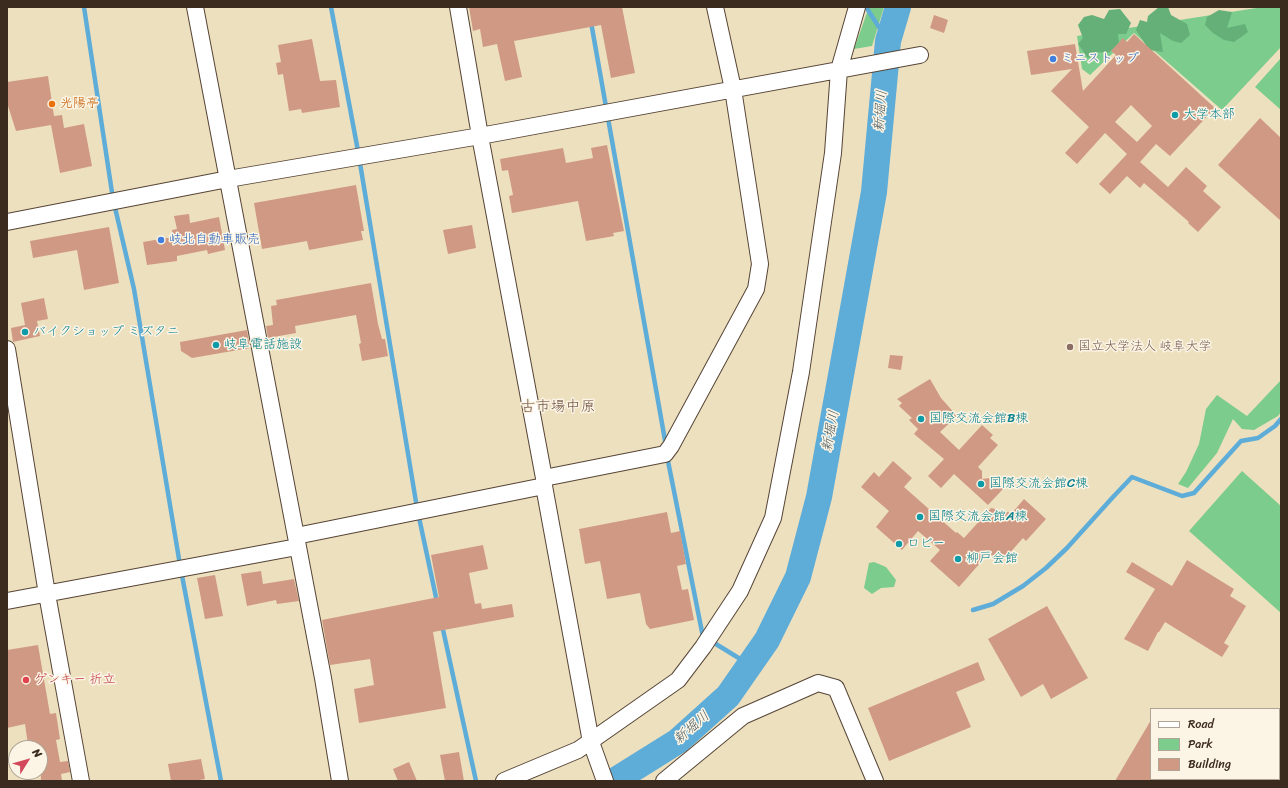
<!DOCTYPE html>
<meta charset="utf-8">
<style>
body{margin:0}
#map{position:relative;width:1288px;height:788px;overflow:hidden;background:#ede0bf;font-family:Sriracha,sans-serif}
canvas{display:block}
.frame{position:absolute;inset:0;border:8px solid #3b2a1e;pointer-events:none}
.legend{position:absolute;left:1150px;top:708px;width:130px;height:72px;box-sizing:border-box;background:#fcf5e5;border:1px solid #afa495;margin:0;padding:5px 7px;list-style:none;font-size:12px;color:#3b2a1e}
.legend li{display:flex;align-items:center;gap:8px;height:20px}
.legend b{width:20px;border:1px solid #afa495}
.north{position:absolute;left:8px;top:740px;width:40px;height:40px;box-sizing:border-box;background:#fcf5e5;border:1px solid #afa495;border-radius:50%;rotate:53deg;font-size:11px;font-weight:700;line-height:16px;text-align:center;color:#3b2a1e}
.north::after{content:'';display:block;margin:auto;width:14px;height:18px;background:#d1495b;clip-path:polygon(50% 0,100% 100%,50% 72%,0 100%)}
</style>
<div id="map">
<canvas width="1288" height="788"></canvas>
<div class="frame"></div>
<ul class="legend">
<li><b style="height:5px;background:#fff"></b>Road</li>
<li><b style="height:11px;background:#7bcc8d"></b>Park</li>
<li><b style="height:11px;background:#d09983"></b>Building</li>
</ul>
<div class="north">N</div>
</div>
<script>
const context = document.querySelector('canvas').getContext('2d');
context.lineJoin = 'round';
function paint(path, color) {
  context.fillStyle = color;
  context.fill(path, 'evenodd');
}
function toPath(rows) {
  const path = new Path2D();
  for (const r of rows) {
    path.moveTo(r[0], r[1]);
    for (let i = 2; i < r.length; i += 2) path.lineTo(r[i], r[i + 1]);
  }
  return path;
}
function trace(path, color, width, dash) {
  context.strokeStyle = color;
  context.lineWidth = width;
  context.lineCap = dash ? 'butt' : 'round';
  context.setLineDash(dash || []);
  context.stroke(path);
}
function label(font, color, halo, rows, align = 'center') {
  context.font = font + ' Sriracha,"Klee One",sans-serif';
  context.lineWidth = 3;
  context.setLineDash([]);
  context.textBaseline = 'middle';
  context.strokeStyle = halo;
  context.fillStyle = color;
  for (const [text, x, y, turn = 0] of rows) {
    context.save();
    context.translate(x, y);
    context.rotate((+turn || 0) * Math.PI / 180);
    context.textAlign = isNaN(turn) ? turn : align;
    if (halo) context.strokeText(text, 0, 0);
    context.fillText(text, 0, 0);
    context.restore();
  }
}
const green = toPath([
 [869,7,884,7,872,46,854,49],
 [1263,7,1281,7,1281,47,1222,110,1134,33,1090,75,1082,69,1077,36],
 [1281,58,1281,91,1280,93,1281,110,1255,87],
 [1281,380,1281,412,1278,416,1254,430,1242,429,1233,419,1217,453,1188,488,1178,484,1186,472,1199,444,1206,409,1217,395,1247,416],
 [1242,471,1281,506,1281,613,1189,531],
 [874,562,886,567,896,580,894,587,881,588,872,594,864,588,869,563]
]);
const forest = toPath([
 [1159,7,1168,7,1171,15,1187,24,1190,35,1181,43,1173,41,1160,33,1163,52,1149,50,1136,30,1140,20,1147,22,1148,16],
 [1120,9,1131,23,1126,34,1118,34,1119,44,1108,53,1097,52,1088,58,1078,44,1083,38,1078,25,1084,17,1092,15,1104,19,1109,10],
 [1219,10,1232,12,1227,28,1245,24,1248,32,1234,42,1224,40,1213,33,1205,25,1207,17]
]);
const stream = toPath([
 [84,7,113,199,134,289,180,565,221,781],
 [331,7,358,151,417,508,437,602],
 [866,7,888,41],
 [591,22,666,446],
 [667,456,703,637,704,638],
 [973,610,993,604,1023,586,1046,568,1067,548,1113,497,1132,477,1182,496,1194,493,1241,441,1258,438,1275,426,1281,419],
 [442,625,476,781],
 [711,641,750,665]
]);
const river = toPath([
 [614,781,678,741,728,696,767,640,798,577,819,497,874,192,888,41,898,7]
]);
const building = toPath([
 [469,7,622,7,635,73,611,78,601,25,514,41,522,77,505,81,497,44,483,47,480,29,473,31],
 [934,15,948,20,944,33,930,28],
 [1134,34,1215,108,1170,156,1156,144,1140,162,1168,187,1186,167,1207,186,1203,191,1221,207,1198,232,1188,223,1189,222,1144,183,1140,188,1127,176,1110,194,1099,184,1127,154,1105,133,1077,164,1065,153,1089,127,1051,91,1072,69,1031,75,1027,51,1075,44,1083,91,1116,55,1111,51,1123,38,1127,42],
 [1131,105,1152,126,1137,142,1115,122],
 [312,39,320,81,336,80,340,107,302,113,301,109,289,111,283,74,278,75,276,63,281,62,278,45],
 [48,76,54,116,62,115,64,128,84,124,92,166,60,173,51,125,16,131,8,106,7,82],
 [1260,118,1281,138,1281,221,1218,165],
 [607,145,624,231,613,233,614,236,586,241,578,201,512,213,509,196,513,195,508,170,502,171,500,159,563,148,566,163,593,158,591,148],
 [356,185,364,231,361,231,363,240,309,250,307,241,262,249,254,203],
 [189,214,190,223,219,217,225,250,208,254,207,250,177,256,177,261,147,265,143,242,173,237,172,230,177,229,174,216],
 [472,225,476,248,448,254,443,230],
 [109,227,119,283,84,290,77,250,33,258,30,241],
 [371,283,378,324,382,339,385,339,388,356,362,361,359,344,361,343,356,315,295,326,296,333,268,338,266,326,273,325,271,306,277,305,276,300],
 [44,298,48,319,37,321,40,336,13,342,11,328,25,325,21,303],
 [247,330,250,348,192,358,181,351,180,342],
 [890,355,903,356,901,370,888,368],
 [930,379,941,398,957,416,940,432,959,450,982,425,993,435,990,438,998,445,978,467,982,471,982,479,990,478,1003,489,988,505,954,474,941,488,928,476,944,459,914,434,918,429,909,420,912,418,899,406,902,403,897,399],
 [893,461,912,478,904,487,956,533,957,532,964,538,991,508,1012,513,1024,499,1046,519,1026,541,1023,538,1001,563,989,553,959,587,930,561,940,550,918,531,902,550,876,527,889,511,861,487,874,472,879,477],
 [667,512,671,533,680,531,686,564,677,566,682,590,688,589,694,620,650,629,646,624,640,593,607,599,600,561,585,564,579,529],
 [483,545,488,569,469,573,475,604,481,603,482,609,512,604,514,617,433,632,446,708,359,723,354,689,374,685,370,659,330,665,322,620,439,597,431,555],
 [1187,560,1234,589,1230,596,1246,606,1224,643,1229,646,1222,657,1165,622,1159,632,1158,632,1148,651,1124,639,1155,589,1126,572,1132,562,1172,586],
 [261,571,263,584,294,579,299,601,277,604,276,600,247,606,241,574],
 [215,575,223,616,205,619,197,578],
 [1047,606,1088,678,1051,699,1043,684,1021,697,988,639],
 [38,645,50,714,56,713,60,739,56,740,60,762,68,761,70,772,61,774,62,781,41,781,40,748,35,748,35,744,28,745,25,724,7,728,7,650],
 [978,662,985,680,956,692,971,727,889,761,868,708],
 [1151,720,1151,781,1115,781],
 [459,752,464,781,445,781,440,755],
 [201,759,205,779,195,781,171,781,168,764],
 [409,762,417,781,398,781,393,769]
]);
const minor = toPath([
 [195,7,323,678,340,781],
 [458,7,480,136,544,478,544,486,591,742,605,781],
 [7,222,228,179,480,136,920,55],
 [7,349,47,594,81,781],
 [544,478,665,454,671,446,756,289,760,264,733,89,715,7],
 [296,536,544,486],
 [7,601,297,547],
 [504,781,578,750,678,680,703,647,740,591,773,518,801,372,833,153,839,70,857,7],
 [664,781,743,716,818,683,836,688,875,781]
]);
const markers = [
 [1053,59,4,"#3f7fe0"],
 [52,104,4,"#e8710a"],
 [1175,115,4,"#0f9aa8"],
 [161,240,4,"#3f7fe0"],
 [25,332,4,"#0f9aa8"],
 [216,345,4,"#0f9aa8"],
 [1070,347,4,"#8d6e63"],
 [921,419,4,"#0f9aa8"],
 [981,484,4,"#0f9aa8"],
 [920,517,4,"#0f9aa8"],
 [899,544,4,"#0f9aa8"],
 [958,559,4,"#0f9aa8"],
 [26,680,4,"#e0444e"]
];
const shopNames = [
 ["ミニストップ",1061,59],
 ["岐北自動車販売",169,240]
];
const foodNames = [
 ["光陽亭",60,104]
];
const cultureNames = [
 ["大学本部",1183,115],
 ["バイクショップ ミズタニ",33,332],
 ["岐阜電話施設",224,345],
 ["国際交流会館B棟",929,419],
 ["国際交流会館C棟",989,484],
 ["国際交流会館A棟",928,517],
 ["ロビー",907,544],
 ["柳戸会館",966,559]
];
const educationNames = [
 ["国立大学法人 岐阜大学",1078,347]
];
const healthNames = [
 ["ゲンキー 折立",34,680]
];
const waterNames = [
 ["新堀川",881,111,-85],
 ["新堀川",831,431,-80],
 ["新堀川",692,728,-41]
];
const quarterNames = [
 ["古市場中原",558,407]
];
paint(green, '#7bcc8d');
paint(forest, '#64b078');
trace(stream, '#5eacd8', 4.5);
trace(river, '#5eacd8', 26);
paint(building, '#d09983');
trace(minor, '#564536', 18);
trace(minor, '#fff', 16);
for (const [x, y, r, color] of markers) {
  const dot = new Path2D();
  dot.arc(x, y, r, 0, 2 * Math.PI);
  context.fillStyle = color;
  context.fill(dot);
  trace(dot, '#fcf5e5', 1.5);
}
label('13px', '#366cbe', '#fcf5e5', shopNames, 'left');
label('13px', '#c56008', '#fcf5e5', foodNames, 'left');
label('13px', '#0d838f', '#fcf5e5', cultureNames, 'left');
label('13px', '#785e54', '#fcf5e5', educationNames, 'left');
label('13px', '#be3a42', '#fcf5e5', healthNames, 'left');
label('italic 14px', '#47585f', '#fcf5e5', waterNames);
label('15px', '#6f5141', '#fcf5e5', quarterNames);
</script>
